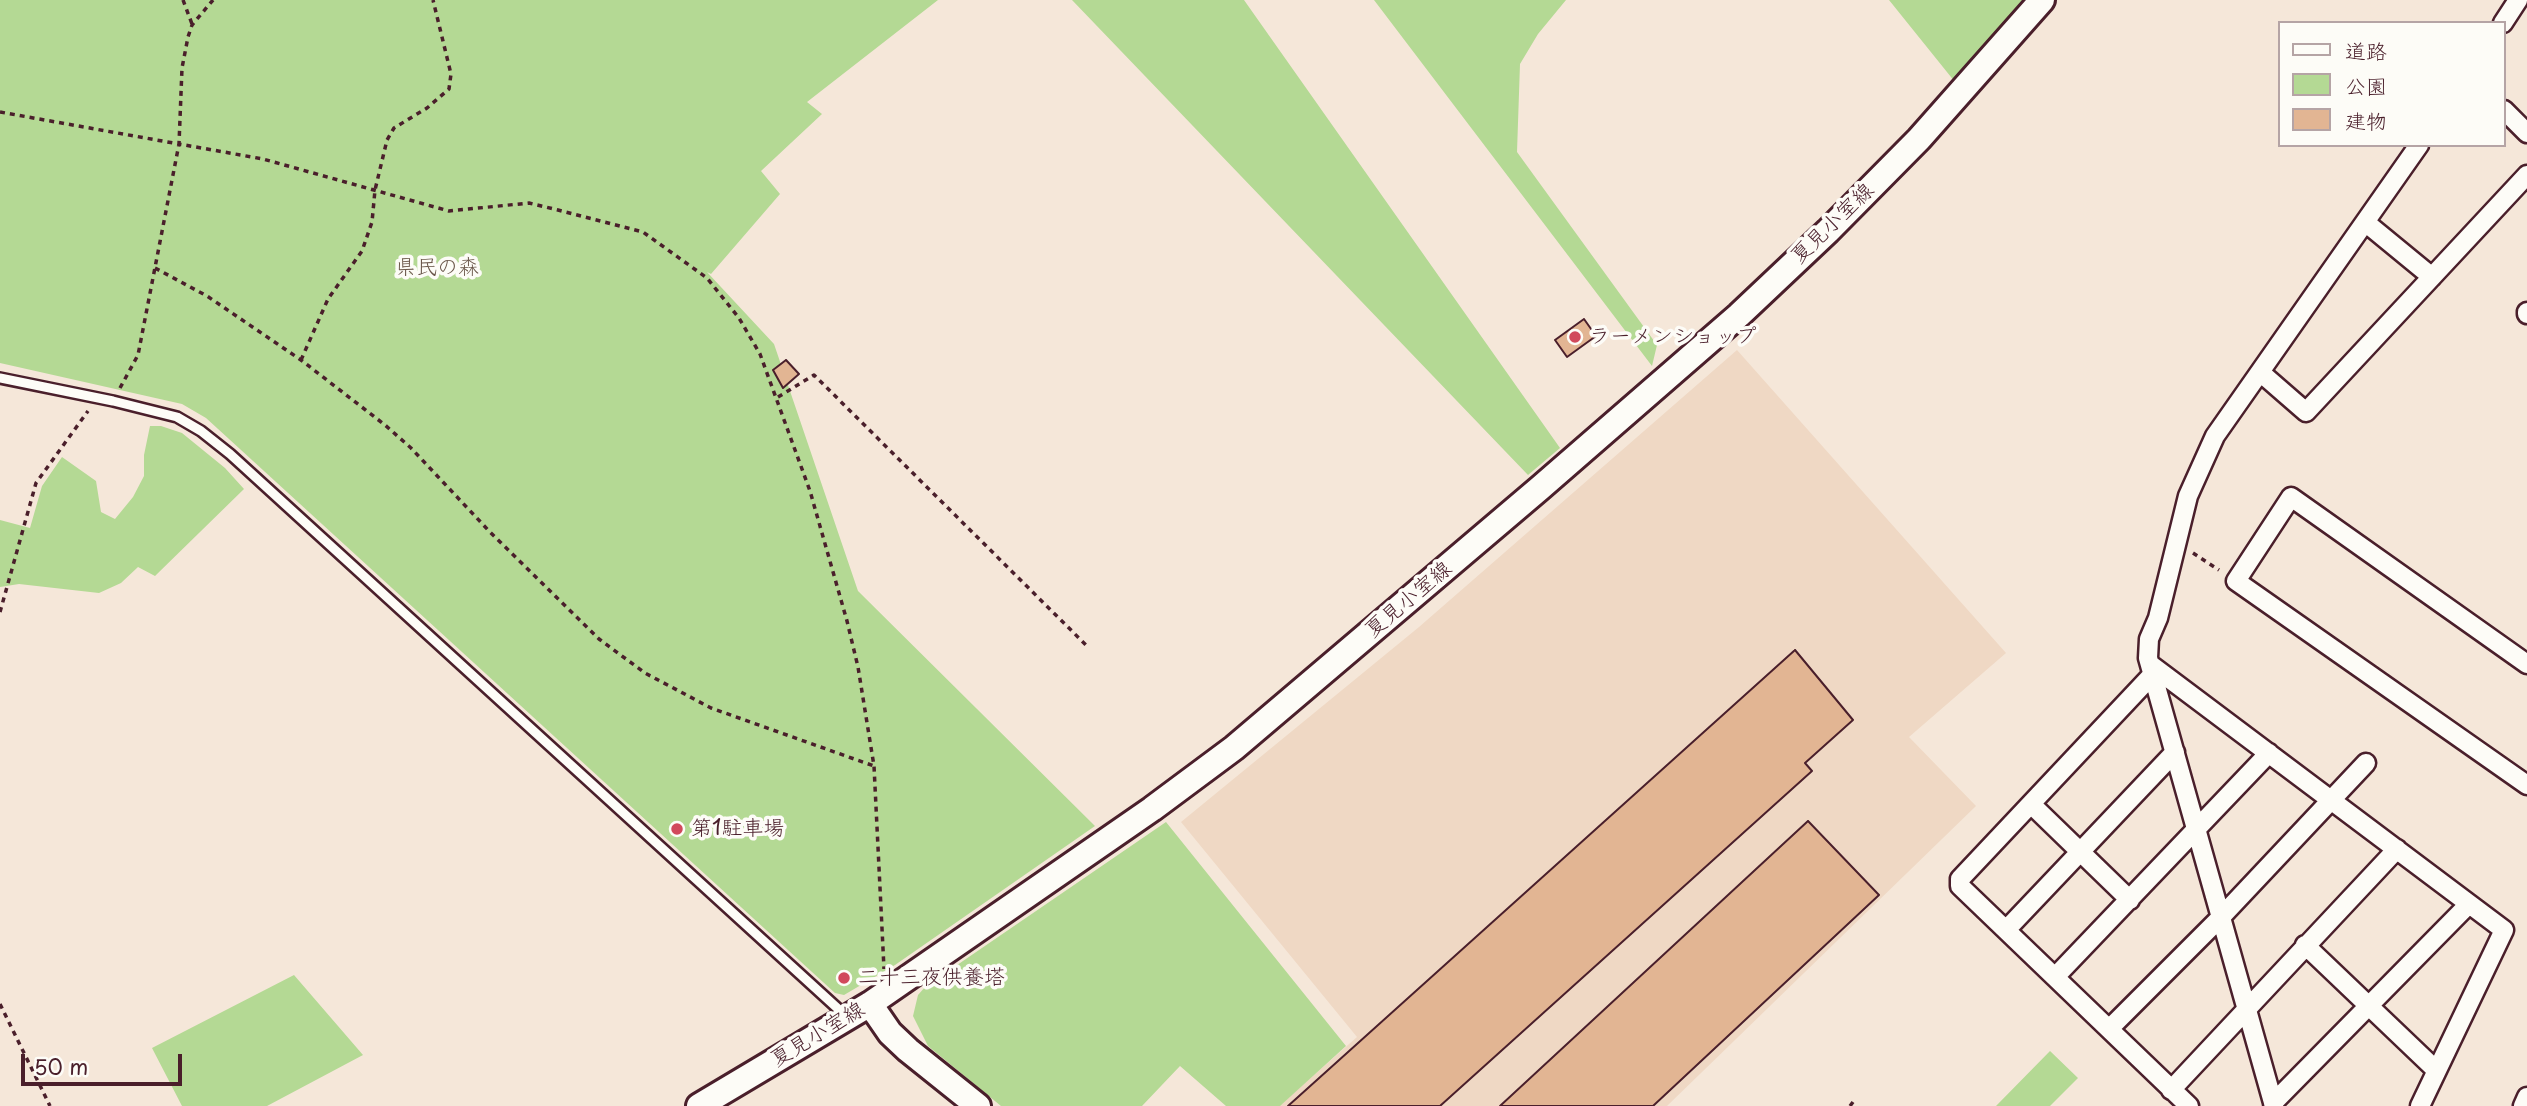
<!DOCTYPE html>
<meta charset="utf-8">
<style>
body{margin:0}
#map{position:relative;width:2527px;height:1106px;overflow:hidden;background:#f5e7d9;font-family:"Playpen Sans","Klee One",sans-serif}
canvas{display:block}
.legend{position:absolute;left:2278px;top:21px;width:228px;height:126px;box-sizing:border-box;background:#fdfcf7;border:2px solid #b5a4a5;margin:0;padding:9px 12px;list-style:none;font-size:21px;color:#4a1f2b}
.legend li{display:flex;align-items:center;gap:14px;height:35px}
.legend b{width:35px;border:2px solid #b5a4a5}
.scale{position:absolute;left:21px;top:1054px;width:161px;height:32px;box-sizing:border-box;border:4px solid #4a1f2b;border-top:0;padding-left:9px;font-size:21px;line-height:24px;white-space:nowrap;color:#4a1f2b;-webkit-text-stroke:5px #fdfcf7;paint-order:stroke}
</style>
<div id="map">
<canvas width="2527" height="1106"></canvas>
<ul class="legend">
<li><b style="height:9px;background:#fdfcf7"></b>道路</li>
<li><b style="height:19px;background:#b4d994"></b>公園</li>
<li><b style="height:19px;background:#e2b593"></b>建物</li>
</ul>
<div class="scale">50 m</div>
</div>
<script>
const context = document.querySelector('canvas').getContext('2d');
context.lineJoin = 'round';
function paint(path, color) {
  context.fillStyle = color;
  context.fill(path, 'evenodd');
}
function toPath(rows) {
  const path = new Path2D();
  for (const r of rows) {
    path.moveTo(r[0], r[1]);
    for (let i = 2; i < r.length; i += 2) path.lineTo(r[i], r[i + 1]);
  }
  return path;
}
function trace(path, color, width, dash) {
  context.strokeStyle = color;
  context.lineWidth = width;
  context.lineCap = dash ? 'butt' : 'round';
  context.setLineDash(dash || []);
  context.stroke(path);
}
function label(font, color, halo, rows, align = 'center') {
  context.font = font + ' "Playpen Sans","Klee One",sans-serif';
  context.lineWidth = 7;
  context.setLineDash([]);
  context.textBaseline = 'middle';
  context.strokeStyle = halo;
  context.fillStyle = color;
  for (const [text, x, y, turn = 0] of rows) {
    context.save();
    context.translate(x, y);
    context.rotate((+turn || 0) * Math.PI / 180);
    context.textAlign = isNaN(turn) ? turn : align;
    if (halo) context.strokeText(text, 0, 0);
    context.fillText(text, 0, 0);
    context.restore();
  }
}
const built = toPath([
 [1737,350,2006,653,1909,737,1976,806,1667,1106,1279,1106,1357,1037,1181,822,1419,627]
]);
const green = toPath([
 [0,0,938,0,807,102,822,114,761,171,780,194,711,274,707,272,774,344,858,591,1095,826,895,965,844,995,835,993,206,418,182,404,0,363],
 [1072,0,1244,0,1560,448,1528,475],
 [1374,0,1566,0,1538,34,1520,64,1517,152,1657,345,1652,366],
 [1889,0,2026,0,1955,82],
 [150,426,161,426,182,433,225,468,244,489,155,576,138,567,121,583,99,593,19,584,0,587,0,520,30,528,42,486,62,457,96,481,101,512,115,519,133,497,144,476,144,455],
 [1166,822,1346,1046,1280,1106,1226,1106,1180,1066,1142,1106,1001,1106,928,1046,913,1016,918,995,925,987],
 [294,975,363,1055,267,1106,182,1106,152,1048],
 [2050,1051,2078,1078,2050,1106,1996,1106]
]);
const building = toPath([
 [1584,319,1596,336,1567,357,1555,340,1584,319],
 [786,360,799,374,783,388,773,370,786,360],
 [1795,650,1853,720,1805,763,1812,771,1440,1106,1288,1106,1795,650],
 [1808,821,1879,895,1653,1106,1500,1106,1808,821]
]);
const path = toPath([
 [183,0,192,24],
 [0,112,179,144,182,68,188,37,192,25,213,0],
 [155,268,207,296,301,360,385,425,411,448,490,532,599,639,645,673,711,708,874,766],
 [301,360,328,299,362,251,372,222,375,190,387,140,394,128,427,108,449,89,451,74,433,0],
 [120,388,138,355,179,144,263,159,449,211,529,203,558,210,643,232,707,278,739,318,760,354,810,491,847,621,858,667,874,766,884,969],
 [778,397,814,375,1088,647],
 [2193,553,2219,570],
 [0,612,36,483,88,411],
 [0,1004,50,1106],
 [1850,1106,1853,1102]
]);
const lane = toPath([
 [0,378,113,401,177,417,201,431,230,454,846,1016]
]);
const street = toPath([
 [2503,23,2518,0],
 [2504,110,2527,133],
 [2365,222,2432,277],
 [2527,312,2527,314],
 [2260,372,2306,412,2527,175],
 [2527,664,2291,497,2236,581,2527,785],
 [2151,665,2504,930,2420,1106],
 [2153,674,1960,879,1960,886,2189,1106],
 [2031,804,2130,900],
 [2006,930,2175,752],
 [2305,945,2436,1070],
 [2055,977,2269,753],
 [2109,1029,2221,917,2366,763],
 [2171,1090,2397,849],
 [2273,1103,2469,904],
 [2274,1106,2148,658,2149,639,2158,618,2188,496,2215,436,2419,145],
 [2523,1106,2527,1097]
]);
const secondary = toPath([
 [870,1004,890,1033,908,1050,978,1106],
 [699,1106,870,1004,1152,809,1234,748,1540,488,1739,315,1828,231,1919,139,2042,0]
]);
const markers = [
 [1575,337,7,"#d1495b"],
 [677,829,7,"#d1495b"],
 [844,978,7,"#d1495b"]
];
const streetNames = [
 ["夏見小室線",1833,224,-44],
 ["夏見小室線",1409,600,-40],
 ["夏見小室線",818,1035,-31]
];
const parkNames = [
 ["県民の森",437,268]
];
const poiNames = [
 ["ラーメンショップ",1589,337],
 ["第1駐車場",691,829],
 ["二十三夜供養塔",858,978]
];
paint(built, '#efd8c4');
paint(green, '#b4d994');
paint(building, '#e2b593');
trace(building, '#4a1f2b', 2);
trace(lane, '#4a1f2b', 14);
trace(street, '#4a1f2b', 23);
trace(secondary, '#4a1f2b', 30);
trace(path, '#4a1f2b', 3.5, [5, 5]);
trace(lane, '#fdfcf7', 9);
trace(street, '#fdfcf7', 18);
trace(secondary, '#fdfcf7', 24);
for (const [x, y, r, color] of markers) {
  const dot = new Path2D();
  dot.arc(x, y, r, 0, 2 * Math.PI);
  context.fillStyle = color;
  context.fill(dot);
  trace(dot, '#fdfcf7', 2.5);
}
label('21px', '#4a1f2b', '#fdfcf7', streetNames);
label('21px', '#6a574a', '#fdfcf7', parkNames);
label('21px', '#4a1f2b', '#fdfcf7', poiNames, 'left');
</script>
